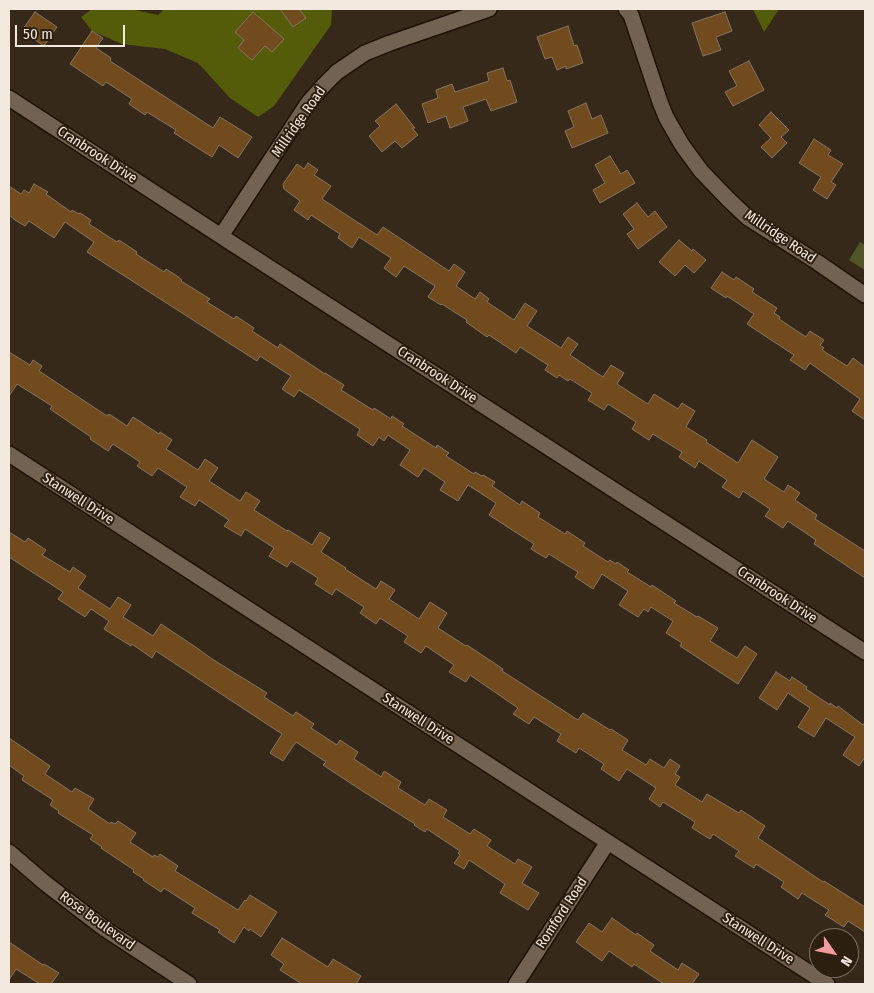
<!DOCTYPE html>
<style>
body{margin:0}
#map{position:relative;width:874px;height:993px;overflow:hidden;background:#372919;font-family:"Fira Sans Condensed",sans-serif}
canvas{display:block}
.frame{position:absolute;inset:0;border:10px solid #f3e9df;pointer-events:none}
.north{position:absolute;left:809px;top:928px;width:50px;height:50px;box-sizing:border-box;background:#2c1f10;border:1px solid #7c7063;border-radius:50%;rotate:123deg;font-size:14px;font-weight:700;line-height:20px;text-align:center;color:#f3e9df}
.north::after{content:'';display:block;margin:auto;width:18px;height:22px;background:#f59b9e;clip-path:polygon(50% 0,100% 100%,50% 72%,0 100%)}
.scale{position:absolute;left:15px;top:25px;width:110px;height:22px;box-sizing:border-box;border:2px solid #f3e9df;border-top:0;padding-left:6px;font-size:15px;line-height:18px;white-space:nowrap;color:#f3e9df;-webkit-text-stroke:4px #2c1f10;paint-order:stroke}
</style>
<div id="map">
<canvas width="874" height="993"></canvas>
<div class="frame"></div>
<div class="north">N</div>
<div class="scale">50 m</div>
</div>
<script>
const context = document.querySelector('canvas').getContext('2d');
context.lineJoin = 'round';
function paint(path, color) {
  context.fillStyle = color;
  context.fill(path, 'evenodd');
}
function toPath(rows) {
  const path = new Path2D();
  for (const r of rows) {
    path.moveTo(r[0], r[1]);
    for (let i = 2; i < r.length; i += 2) path.lineTo(r[i], r[i + 1]);
  }
  return path;
}
function trace(path, color, width, dash) {
  context.strokeStyle = color;
  context.lineWidth = width;
  context.lineCap = dash ? 'butt' : 'round';
  context.setLineDash(dash || []);
  context.stroke(path);
}
function label(font, color, halo, rows, align = 'center') {
  context.font = font + ' "Fira Sans Condensed",sans-serif';
  context.lineWidth = 4;
  context.setLineDash([]);
  context.textBaseline = 'middle';
  context.strokeStyle = halo;
  context.fillStyle = color;
  for (const [text, x, y, turn = 0] of rows) {
    context.save();
    context.translate(x, y);
    context.rotate((+turn || 0) * Math.PI / 180);
    context.textAlign = isNaN(turn) ? turn : align;
    if (halo) context.strokeText(text, 0, 0);
    context.fillText(text, 0, 0);
    context.restore();
  }
}
const green = toPath([
 [860,242,865,245,865,270,849,260]
]);
const forest = toPath([
 [92,9,130,9,158,15,164,9,332,9,331,25,274,106,258,117,230,98,198,63,165,49,122,44,92,31,81,17],
 [753,9,779,9,764,32]
]);
const building = toPath([
 [280,9,299,9,306,18,293,27,280,9],
 [35,12,57,27,44,46,32,38,34,36,23,29,35,12],
 [253,12,284,39,272,52,265,46,252,60,238,48,244,40,235,32,253,12],
 [725,12,732,31,716,37,721,50,703,56,692,23,725,12],
 [568,26,574,46,577,45,583,63,566,69,566,66,557,70,552,57,545,59,537,37,568,26],
 [92,31,103,38,96,48,111,58,110,61,213,128,220,117,252,137,238,158,219,145,212,157,174,133,176,130,147,112,145,115,129,104,132,99,106,82,103,86,70,64,92,31],
 [749,61,764,90,733,106,725,92,737,86,729,71,749,61],
 [503,68,507,81,510,80,517,102,491,111,486,99,463,107,468,121,450,128,446,116,428,123,422,104,438,98,436,90,452,84,455,92,489,81,487,73,503,68],
 [586,103,592,119,601,115,608,133,572,148,565,131,574,127,568,111,586,103],
 [396,104,415,128,412,128,418,135,402,148,395,141,382,152,369,136,380,126,375,121,396,104],
 [771,112,789,130,781,137,787,143,772,158,761,147,771,138,759,125,771,112],
 [814,139,831,150,828,155,843,164,831,182,836,185,827,199,813,190,821,177,799,163,814,139],
 [610,156,621,174,627,170,635,183,600,203,593,190,605,183,595,165,610,156],
 [308,163,318,170,314,175,331,186,322,199,377,235,383,227,449,271,454,264,465,272,456,286,475,299,480,292,489,299,487,302,514,320,525,303,537,311,527,326,561,348,568,337,578,344,570,355,603,377,611,365,624,373,617,384,648,404,654,394,678,409,682,403,695,411,686,427,707,440,706,442,738,463,752,440,778,457,764,479,784,492,788,485,800,493,795,500,817,515,815,519,865,551,865,578,814,544,816,540,788,521,783,528,765,516,770,509,743,491,739,498,722,487,727,480,699,461,695,468,679,457,682,452,653,434,649,440,632,429,636,422,608,404,604,410,588,400,592,393,570,379,568,381,559,375,557,378,545,370,548,365,520,347,516,353,489,335,487,337,466,322,467,320,442,304,441,305,428,297,435,286,404,266,396,277,384,268,391,258,359,237,352,248,338,238,340,234,311,215,308,220,294,210,300,201,284,189,283,184,297,164,304,169,308,163],
 [34,184,48,192,46,194,71,212,72,210,79,214,80,213,91,220,89,224,117,242,119,240,137,252,136,254,164,272,166,269,177,276,182,280,181,281,210,299,207,302,234,319,236,316,254,328,252,331,278,348,280,344,325,374,325,373,344,385,341,390,373,410,374,408,391,419,392,416,404,424,402,426,436,448,437,445,449,453,446,456,474,474,475,472,482,476,483,475,495,482,492,486,520,505,522,501,540,513,538,517,565,534,567,531,585,543,583,546,608,562,610,560,616,564,617,562,629,570,627,572,651,587,652,585,676,601,674,603,697,617,698,616,718,628,710,641,737,658,745,646,757,654,738,684,680,646,682,643,666,633,673,621,651,607,648,612,644,609,638,617,619,605,628,591,602,574,593,589,575,577,578,572,549,554,546,558,531,549,534,544,489,515,496,503,468,485,458,501,440,490,445,482,424,468,418,477,400,465,410,450,388,435,384,441,379,437,373,446,357,435,360,429,299,390,294,397,282,389,291,376,260,356,257,361,87,252,94,242,65,222,54,238,29,221,25,226,15,220,9,215,9,186,21,194,24,190,29,193,34,184],
 [637,203,648,217,655,211,667,227,638,249,627,234,634,229,623,214,637,203],
 [679,240,692,251,693,249,706,260,694,273,685,265,675,276,659,262,679,240],
 [722,272,734,280,736,277,754,289,752,292,777,308,774,313,780,317,779,319,806,337,810,331,824,340,820,345,824,348,822,350,847,366,853,358,865,367,865,420,852,411,860,399,810,363,805,370,790,360,794,355,747,324,754,314,727,296,726,298,711,288,722,272],
 [9,352,30,365,33,360,42,366,39,371,107,416,109,414,127,426,133,417,159,434,160,432,172,440,166,449,198,470,205,459,218,468,209,481,240,501,246,492,260,501,254,510,287,531,288,530,312,545,320,532,330,538,321,552,346,568,345,569,376,589,381,581,395,590,389,599,419,619,430,602,447,613,438,628,466,646,467,645,503,669,502,671,578,720,583,713,610,730,611,729,628,740,622,750,646,765,650,759,664,768,670,759,680,766,675,774,680,777,675,785,702,802,707,794,739,813,741,810,765,826,758,838,823,882,824,881,865,907,865,932,848,921,844,927,825,915,829,910,802,893,798,899,781,887,784,882,756,864,754,868,735,856,739,851,713,834,710,839,692,828,695,822,663,802,660,807,649,799,656,788,627,769,619,781,601,769,604,764,579,748,576,753,557,741,561,734,534,717,529,724,513,714,518,708,470,675,466,682,449,672,454,665,426,646,421,653,404,642,408,636,380,618,376,624,360,613,364,607,336,589,332,595,315,584,318,578,291,561,287,567,269,556,274,548,245,529,241,536,224,526,229,520,199,500,195,506,180,497,187,487,158,468,152,476,137,466,140,462,113,444,108,451,90,439,91,437,50,409,52,406,17,384,9,396,9,352],
 [9,532,25,542,28,538,46,550,42,555,70,572,73,567,86,576,78,588,110,609,118,597,131,605,123,617,153,636,161,624,197,648,212,659,267,693,264,697,293,716,296,712,314,724,311,728,337,745,340,740,358,752,354,759,381,777,384,771,401,782,398,788,425,805,429,799,447,810,443,817,470,834,474,829,491,840,487,846,515,864,518,859,532,867,522,883,539,893,528,910,500,893,505,884,469,860,464,869,454,863,460,855,458,853,460,851,427,829,425,832,414,825,415,824,364,792,323,765,326,762,296,742,283,761,270,753,282,734,156,651,152,658,132,644,131,646,104,629,109,621,91,609,85,617,58,599,63,592,9,557,9,532],
 [776,672,790,681,792,677,807,687,806,689,830,705,830,703,837,708,838,706,863,725,865,722,865,757,859,766,843,755,855,737,826,718,814,737,798,727,810,708,788,693,777,710,759,698,776,672],
 [9,738,50,766,45,774,72,792,75,788,94,799,88,809,110,824,111,822,115,824,118,821,136,833,130,842,153,857,154,855,158,857,160,854,178,866,175,871,238,910,245,900,246,901,250,895,277,912,261,937,250,929,249,931,244,927,234,943,218,932,220,930,192,913,195,908,164,888,161,892,143,880,144,879,133,872,134,870,101,848,102,847,90,839,93,835,58,813,59,811,50,805,53,800,22,780,24,776,9,765,9,738],
 [612,918,636,935,637,933,654,945,650,951,678,970,682,963,699,974,692,984,664,984,634,964,632,967,609,951,602,961,576,942,589,923,602,932,612,918],
 [282,938,328,967,333,959,361,976,356,984,302,984,280,970,284,964,271,955,282,938],
 [9,942,43,965,44,964,59,973,51,984,40,984,16,969,9,980,9,942]
]);
const minor = toPath([
 [626,9,631,15,660,102,666,117,682,145,701,171,728,199,748,218,817,262,865,295],
 [9,98,230,242,865,652],
 [221,236,308,103,324,85,337,72,365,53,390,43,489,9],
 [9,454,827,984],
 [9,852,45,883,105,929,189,984],
 [516,984,608,842]
]);
const streetNames = [
 ["Millridge Road",299,122,-55],
 ["Cranbrook Drive",97,155,33],
 ["Millridge Road",780,237,34],
 ["Cranbrook Drive",437,375,33],
 ["Stanwell Drive",78,499,33],
 ["Cranbrook Drive",777,595,33],
 ["Stanwell Drive",418,719,33],
 ["Romford Road",562,913,-57],
 ["Rose Boulevard",97,921,36],
 ["Stanwell Drive",758,939,33]
];
paint(green, '#505627');
paint(forest, '#555c09');
paint(building, '#714b1d');
trace(building, '#867563', 1);
trace(minor, '#1e1104', 18);
trace(minor, '#726251', 15);
label('14px', '#f3e9df', '#2c1f10', streetNames);
</script>
